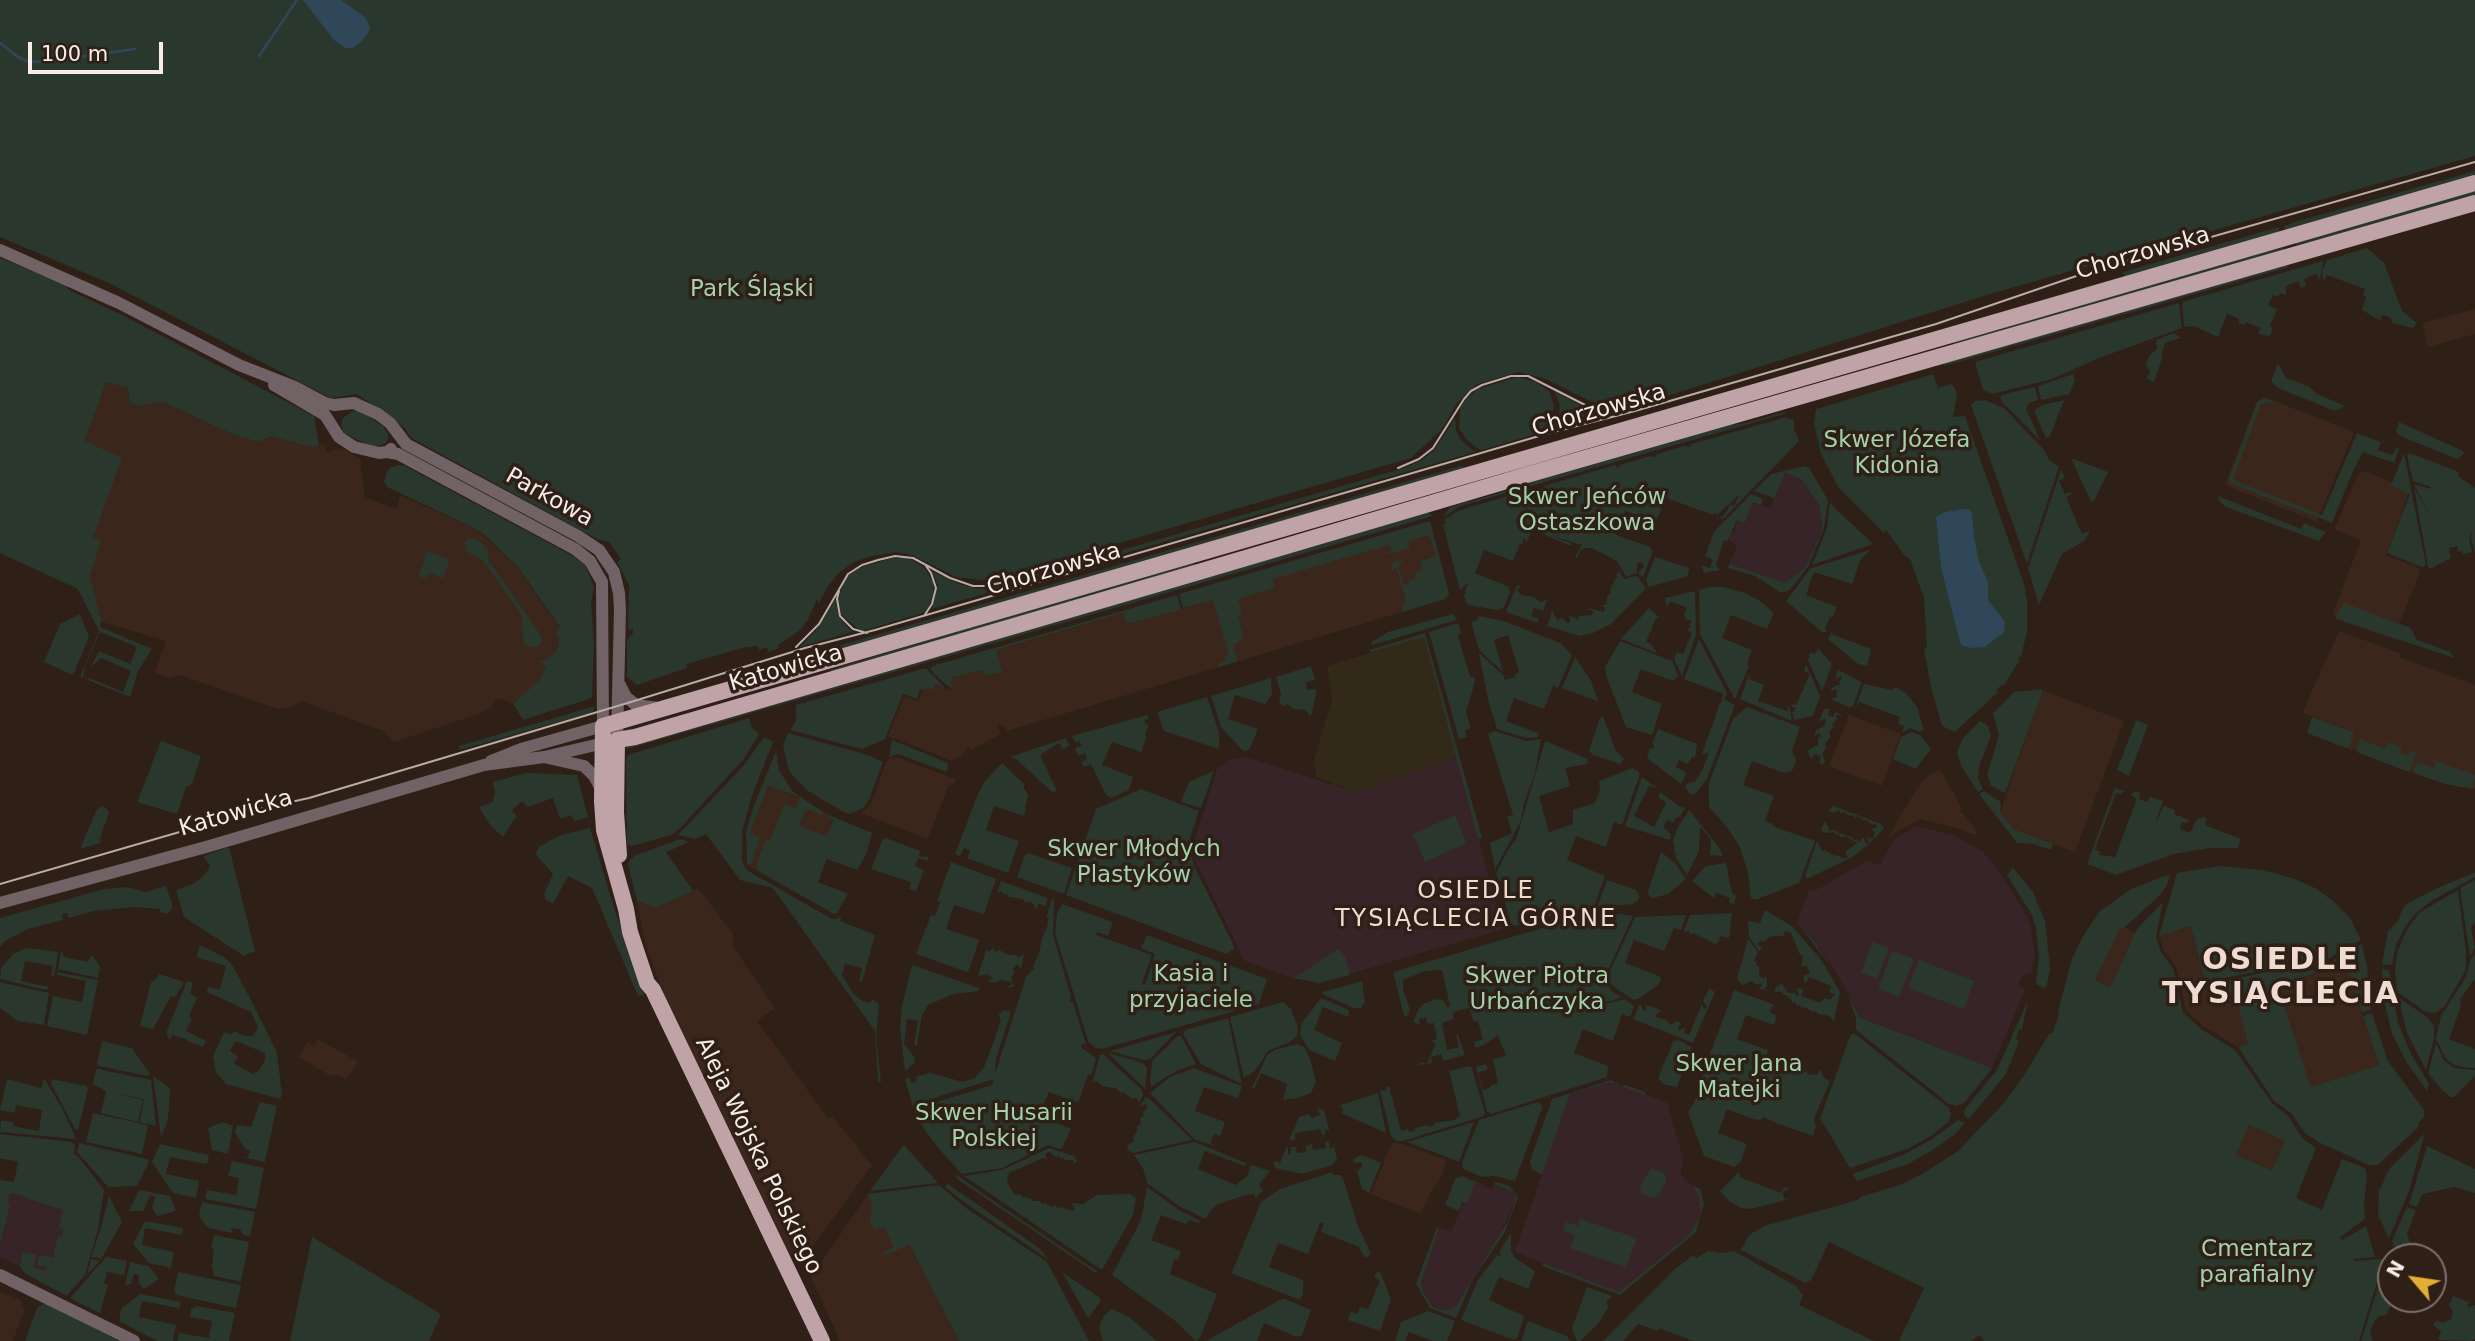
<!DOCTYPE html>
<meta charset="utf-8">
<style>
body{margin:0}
#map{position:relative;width:2475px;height:1341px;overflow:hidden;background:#2e1f17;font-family:"DejaVu Sans",sans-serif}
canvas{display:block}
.north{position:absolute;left:2377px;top:1243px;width:70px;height:70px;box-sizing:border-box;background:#2e1f17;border:2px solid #7e716a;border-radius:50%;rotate:299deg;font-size:19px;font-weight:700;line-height:28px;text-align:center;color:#f7ece6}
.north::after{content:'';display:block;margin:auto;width:24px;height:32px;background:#e3ae35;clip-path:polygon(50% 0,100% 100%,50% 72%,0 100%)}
.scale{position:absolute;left:28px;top:42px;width:135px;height:32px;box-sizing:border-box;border:4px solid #f7ece6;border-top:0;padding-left:9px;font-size:21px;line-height:24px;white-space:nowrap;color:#f7ece6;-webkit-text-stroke:5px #2e1f17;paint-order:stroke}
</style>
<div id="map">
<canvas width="2475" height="1341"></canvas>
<div class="north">N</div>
<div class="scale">100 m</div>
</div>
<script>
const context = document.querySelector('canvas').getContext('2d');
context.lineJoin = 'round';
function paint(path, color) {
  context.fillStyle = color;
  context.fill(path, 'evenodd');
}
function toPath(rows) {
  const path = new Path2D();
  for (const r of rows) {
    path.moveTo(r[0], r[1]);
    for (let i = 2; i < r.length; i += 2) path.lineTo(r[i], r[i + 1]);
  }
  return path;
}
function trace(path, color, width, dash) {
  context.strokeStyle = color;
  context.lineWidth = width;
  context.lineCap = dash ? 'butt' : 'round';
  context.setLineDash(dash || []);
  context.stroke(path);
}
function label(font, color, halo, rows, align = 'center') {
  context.font = font + ' "DejaVu Sans",sans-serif';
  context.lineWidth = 7;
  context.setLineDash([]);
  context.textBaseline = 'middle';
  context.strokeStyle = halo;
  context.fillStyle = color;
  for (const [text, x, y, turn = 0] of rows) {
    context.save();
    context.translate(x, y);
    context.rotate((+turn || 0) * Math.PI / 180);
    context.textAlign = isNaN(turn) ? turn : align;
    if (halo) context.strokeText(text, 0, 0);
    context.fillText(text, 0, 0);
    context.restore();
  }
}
const built = toPath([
 [2475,309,2475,334,2428,347,2422,323],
 [106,381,128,388,129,403,137,406,158,402,170,405,234,435,259,442,271,436,319,446,323,443,328,453,335,449,343,448,360,459,365,498,397,509,400,495,476,529,516,566,560,628,556,631,559,639,556,652,544,661,536,662,546,665,540,679,513,704,498,698,491,707,482,713,394,742,384,731,301,701,292,707,278,709,180,675,168,678,155,672,166,641,99,621,88,593,85,441],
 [2264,397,2354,432,2317,522,2225,485,2257,401],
 [2364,471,2406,487,2408,496,2386,555,2421,569,2394,639,2336,619,2333,613,2361,540,2334,529,2358,475],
 [1430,521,1449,594,1445,599,1007,731,1004,726,998,725,997,726,1001,734,971,750,968,747,962,755,952,761,888,736,904,696,918,701,923,689,935,684,951,690,950,678,983,670,1001,672,996,650,1123,613,1127,624,1213,600,1209,585],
 [2339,631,2400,653,2399,657,2475,685,2475,789,2445,784,2346,748,2352,731,2302,713],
 [2042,690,2124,721,2075,852,2014,829,2000,812],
 [1849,715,1901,734,1882,786,1829,766],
 [896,757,955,779,953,786,949,785,928,839,860,813,866,810,872,801,887,760],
 [1940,769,1962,808,1960,811,1978,832,1974,835,1957,828,1920,819,1888,837,1917,788,1929,775],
 [768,785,800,798,833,817,803,897,749,866,760,838,749,833],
 [698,888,733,934,734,948,775,1008,757,1021,828,1118,833,1117,872,1165,802,1261,790,1256,666,999,645,943,637,901,656,908],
 [2121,926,2135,933,2110,987,2095,980],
 [2191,926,2210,1005,2237,999,2248,1044,2238,1047,2204,1027,2186,1011,2176,967,2164,951,2159,936],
 [2345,963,2379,1065,2311,1087,2278,986],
 [317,1039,358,1061,346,1080,340,1076,329,1075,299,1057,307,1042,314,1045],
 [2249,1125,2285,1141,2272,1170,2236,1155],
 [1392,1142,1403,1144,1447,1160,1440,1180,1432,1189,1421,1214,1371,1194],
 [883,1193,908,1243,959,1341,840,1341,811,1277,868,1194],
 [0,1292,20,1299,24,1310,13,1341,0,1341]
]);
const education = toPath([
 [1784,473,1801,479,1819,506,1823,528,1805,568,1785,583,1730,564,1737,545,1729,541,1732,533,1734,533,1737,520,1745,523,1753,502,1770,508],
 [1245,757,1357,792,1457,758,1503,929,1318,983,1294,978,1245,961,1191,852,1217,769,1230,760],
 [1916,826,1955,836,1983,852,2000,873,2028,918,2031,927,2035,957,2031,973,2022,976,2018,986,2025,989,1992,1068,1862,1018,1833,967,1814,940,1797,922,1809,891,1816,890,1868,861,1880,865,1893,841],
 [1610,1082,1667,1102,1683,1158,1681,1174,1700,1196,1701,1215,1689,1235,1619,1293,1515,1252,1570,1094],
 [69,1154,83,1267,26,1274,20,1266,0,1257,0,1222,6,1192,18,1195],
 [1475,1183,1492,1190,1494,1184,1514,1192,1516,1197,1499,1238,1456,1306,1451,1310,1441,1310,1428,1302,1423,1291,1422,1273,1439,1228,1451,1232,1463,1203,1467,1204]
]);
const medical = toPath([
 [1424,636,1457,758,1357,792,1316,777,1314,760,1332,699,1327,666]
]);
const green = toPath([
 [0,0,2475,0,2475,156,1990,294,1626,409,1596,404,1543,378,1519,372,1477,384,1458,402,1441,430,1411,458,989,581,956,577,912,555,896,552,872,556,854,562,840,572,828,586,819,603,817,599,808,620,799,631,778,645,779,648,768,652,767,647,759,650,758,646,746,647,686,664,687,668,637,685,627,677,627,640,633,633,633,629,628,630,629,585,617,562,621,559,609,542,597,539,415,440,410,437,405,428,357,394,331,398,109,283,0,237],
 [2475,171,2475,177,2287,231,2285,229,2284,226,2298,221],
 [2475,188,2475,198,2296,245,2295,242],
 [2279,227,2279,233,2125,278,2123,272],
 [2284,247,2283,251,1955,348,1953,338],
 [2367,248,2384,263,2402,311,2417,323,2413,328,2392,323,2391,318,2384,315,2380,317,2383,322,2362,310,2366,297,2363,295,2365,289,2327,275,2323,281,2322,271,2327,260],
 [0,258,66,285,69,290,126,317,314,416,319,446,308,446,271,436,259,442,234,435,170,405,158,402,137,406,129,403,128,388,106,382,85,441,122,458,93,537,101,541,90,576,101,620,100,627,152,649,138,671,130,697,88,680,89,678,123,692,131,671,101,658,90,668,99,651,130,664,136,649,135,646,100,632,85,666,83,678,80,677,99,631,78,589,0,553],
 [2323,261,2320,280,2316,274,2304,279,2306,286,2301,288,2298,281,2286,286,2286,295,2280,293,2278,297,2273,295,2268,305,2277,309,2270,326,2273,328,2270,336,2258,334,2260,328,2246,322,2244,325,2238,323,2239,319,2227,314,2218,337,2194,326,2184,327,2182,302],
 [2281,264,2289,267,1944,366,1942,362,2277,265,2278,268,2282,267],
 [2179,303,2182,328,2099,358,2052,379,1992,394,1983,390,1975,362],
 [2174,333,2181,338,2165,343,2161,355,2163,356,2154,382,2146,378,2150,373,2146,365,2149,356,2157,349,2156,340],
 [2278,363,2286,378,2308,386,2317,394,2345,406,2335,411,2278,388,2271,381],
 [1933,374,1938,388,1951,384,1954,386,1957,394,1953,417,1965,416,2024,584,2027,600,2027,632,2021,656,2018,658,2020,660,2003,686,2001,685,1996,691,1998,692,1955,732,1942,726,1931,687,1924,649,1927,648,1924,598,1910,559,1905,556,1886,530,1884,533,1838,487,1821,454,1814,423,1816,409],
 [2073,374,2075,381,2069,394,2041,400,2038,386],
 [1518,377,1536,382,1549,391,1554,405,1550,424,1546,431,1482,450,1477,448,1467,440,1459,428,1460,408,1467,398,1478,389],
 [2035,387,2038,400,2029,403,2026,409,2040,440,2002,402,2000,398,2002,395],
 [1554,391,1587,409,1608,414,1553,429,1560,410,1559,402],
 [2264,398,2278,402,2261,404,2233,480,2322,515,2357,433,2381,442,2378,450,2392,455,2396,448,2399,449,2394,463,2363,452,2353,471,2332,523,2230,483,2229,479,2257,403],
 [1985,400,2004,408,2044,450,2049,460,2059,467,2027,564,1971,405,1975,401],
 [2064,400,2050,436,2046,438,2034,411,2042,405],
 [358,410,383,426,389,436,386,443,373,447,344,433,341,425,343,418,353,411],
 [1784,412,1787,413,1461,506,1443,517,1450,507,1526,485,1533,481,1723,425,1741,424],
 [1786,417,1794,421,1794,429,1799,441,1723,519,1719,517,1724,516,1730,505,1734,506,1739,495,1718,514,1714,513,1713,515,1669,499,1667,496,1656,521,1625,511,1616,535,1650,547,1653,551,1643,577,1638,573,1644,566,1641,562,1637,563,1637,573,1626,577,1618,562,1604,554,1591,548,1585,548,1580,551,1577,558,1575,557,1582,545,1550,535,1572,544,1571,546,1532,529,1527,542,1523,538,1523,543,1520,544,1513,561,1484,550,1475,573,1509,587,1510,592,1504,607,1497,610,1469,605,1466,602,1464,596,1468,582,1460,590,1443,525,1446,524,1445,519,1460,510,1536,488,1543,488,1544,486,1615,465,1618,468,1620,465,1650,456,1656,457,1657,454,1685,446,1689,447,1692,444],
 [1455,418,1456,431,1461,440,1475,452,932,609,938,586,931,570,958,584,979,589,991,588,1407,467,1422,460,1435,449],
 [2399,422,2463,451,2464,454,2457,459,2400,436,2396,431],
 [2404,453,2426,565,2422,567,2387,553,2410,494,2391,486],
 [2409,453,2459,472,2458,476,2475,488,2475,552,2471,538,2473,529,2469,539,2472,552,2463,554,2462,551,2458,552,2457,546,2449,548,2451,558,2430,569,2428,567,2414,487,2432,520,2414,484,2430,489,2431,487,2413,481,2407,455],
 [2071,458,2108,472,2094,501,2091,502],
 [399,465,405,466,571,555,585,565,594,587,591,602,594,644,592,697,589,699,523,720,513,704,540,679,546,666,536,661,544,661,556,652,559,640,556,631,560,627,517,566,484,535,476,529,387,487,384,481,387,472,390,468],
 [1460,466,1467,468,767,673,765,667],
 [1805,466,1809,468,1828,500,1824,528,1808,567,1790,590,1781,593,1755,576,1728,568,1733,553,1730,564,1785,583,1805,568,1823,528,1819,505,1801,479,1785,473,1774,498,1754,491,1771,474],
 [2061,469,2065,478,2059,481,2065,494,2071,492,2072,494,2066,497,2082,534,2089,531,2089,534,2084,541,2062,554,2039,605,2028,568],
 [1751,494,1763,499,1761,505,1753,502,1745,523,1737,520,1728,541,1724,540,1716,565,1720,570,1704,573,1701,565,1710,568,1713,560,1705,556,1714,532],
 [2218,496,2301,529,2304,523,2326,532,2319,541,2226,507,2220,502],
 [1830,503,1873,544,1812,565,1827,528],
 [1426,511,1433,516,627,749,630,745],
 [1430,521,1449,594,1445,599,1403,612,1402,609,1406,601,1397,570,1395,568,1392,571,1391,565,1396,561,1403,560,1398,566,1403,583,1405,585,1415,579,1415,573,1422,570,1420,561,1436,556,1429,535,1409,541,1409,548,1392,553,1385,553,1391,551,1389,545,1273,579,1275,588,1238,599,1242,614,1238,616,1243,635,1241,640,1233,645,1238,661,1218,667,1219,663,1225,661,1224,657,1229,655,1213,600,1183,608,1179,594],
 [469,538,477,539,488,550,489,561,540,634,542,640,539,646,530,648,523,643,522,615,483,561,466,551,465,542],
 [1870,550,1861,559,1852,584,1814,572,1806,595,1837,607,1833,617,1830,617,1825,629,1828,631,1825,632,1822,632,1786,601,1811,568],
 [427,551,450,559,443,578,429,573,426,579,419,576],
 [1655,557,1689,568,1688,576,1649,587,1646,580],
 [892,558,908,558,924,567,934,583,932,600,926,612,862,631,858,629,841,614,838,601,842,587,847,577,859,568],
 [1193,560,1195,566,831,672,830,670],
 [1615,563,1624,579,1637,576,1646,588,1611,624,1593,633,1579,636,1547,626,1552,610,1557,620,1562,618,1568,623,1571,621,1568,615,1578,620,1579,616,1592,615,1593,611,1587,609,1589,608,1604,612,1605,608,1601,606,1606,604,1607,596,1610,594,1611,587,1617,577,1616,574,1619,572],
 [1517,585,1522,587,1516,590,1522,595,1534,597,1540,602,1547,600,1543,611,1534,608,1531,616,1539,619,1537,623,1506,612],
 [1709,587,1723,587,1745,593,1759,600,1774,613,1767,629,1731,615,1722,638,1752,650,1747,664,1749,666,1735,699,1700,634,1699,590],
 [1695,591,1696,635,1682,676,1674,659,1677,652,1683,654,1692,633,1686,630,1690,628,1691,620,1687,620,1684,615,1687,608,1670,601,1667,607,1665,598],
 [1177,595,1181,609,1176,611,1127,624,1123,613,996,650,1002,672,985,676,983,670,951,678,952,688,946,685,930,669,932,666],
 [835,599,839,617,852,632,800,647,817,629],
 [2344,603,2411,628,2416,639,2450,652,2454,658,2337,619,2336,616],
 [1649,608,1660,618,1656,618,1646,642,1651,644,1657,653,1621,639],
 [80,614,89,637,73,675,44,662,60,624],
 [1453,614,1457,620,1372,645,1371,642,1388,632],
 [1478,616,1504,621,1560,643,1572,655,1558,688,1553,686,1544,709,1514,698,1506,721,1538,733,1538,737,1526,738,1497,729,1489,704,1479,653,1503,675,1505,680,1516,677,1515,674,1519,672,1508,635,1494,640,1503,672,1479,650,1471,622,1477,620],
 [1458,623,1461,633,1458,636,1470,677,1474,677,1475,682,1466,712,1471,728,1465,730,1467,737,1459,739,1429,632],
 [1834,628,1832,634,1871,649,1867,666,1858,664,1828,639],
 [1425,633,1482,838,1478,839,1424,637,1371,652,1370,650],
 [1699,639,1727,693,1724,700,1721,701,1723,694,1684,679],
 [1620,641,1672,661,1679,677,1676,677,1674,681,1641,669,1632,692,1662,704,1652,735,1626,727,1607,678,1605,667],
 [1818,648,1832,664,1822,691,1808,660,1810,653,1815,654],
 [1575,657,1591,681,1599,704,1597,701,1562,688],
 [1806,664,1820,696,1813,716,1794,720,1792,712,1795,711,1795,707,1792,707,1791,704,1796,705,1810,674,1804,671],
 [1311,666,1315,680,1306,682,1307,690,1316,689,1316,694,1311,716,1305,710,1294,709,1287,704,1283,706,1279,703,1281,695,1276,677],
 [926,668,945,688,935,684,933,690,928,688,920,690,917,699,903,694,885,739,862,749,790,730,796,721,796,705],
 [1838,670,1862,682,1853,706,1849,707,1830,699,1837,697,1836,693,1838,692,1836,689,1830,692,1832,688,1840,684,1839,681,1842,679,1841,676,1835,679],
 [1750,672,1749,679,1764,685,1758,701,1787,711,1789,705,1792,721,1740,699],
 [1271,678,1272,694,1265,704,1235,695,1228,719,1258,729,1249,750,1243,751,1221,727,1211,696],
 [1864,684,1892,690,1895,687,1905,692,1917,707,1924,730,1920,732,1910,728,1902,733,1904,726,1898,724,1900,717,1859,702,1855,708],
 [2042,689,2041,696,2005,793,1991,786,1987,775,1999,735,1993,713,2014,692],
 [1207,697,1219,732,1219,749,1164,731,1157,712],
 [1725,700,1735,705,1707,779,1696,793,1691,795,1685,787,1688,783,1695,782,1703,768,1709,753,1702,754,1720,703],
 [595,706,593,712,460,750,459,746],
 [1747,707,1800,727,1792,751,1796,760,1792,771,1784,773,1752,761,1743,785,1774,796,1765,821,1773,824,1772,826,1815,841,1799,883,1755,900,1751,898,1748,873,1740,847,1726,826,1709,807,1709,783,1733,719],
 [1824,709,1830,709,1828,715,1833,717,1835,711,1841,715,1840,718,1839,714,1836,716,1837,719,1832,725,1834,728,1830,730,1830,738,1825,744,1826,748,1822,754,1825,761,1823,764,1819,763,1821,756,1814,754,1812,760,1808,752,1809,749,1818,745,1818,738,1821,736,1819,733,1814,736,1816,730,1825,726,1826,718,1819,721],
 [1147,715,1149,720,1144,719,1146,725,1149,724,1145,735,1147,736,1141,752,1112,742,1102,765,1133,777,1129,790,1112,798,1106,795,1091,764,1084,767,1081,762,1087,759,1085,753,1078,756,1075,748,1082,746,1079,741,1076,743,1072,736],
 [1603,716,1615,749,1624,759,1620,764,1593,755,1589,750,1600,718],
 [2312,717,2354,732,2350,746,2346,748,2307,733],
 [749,718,751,726,759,734,743,760,681,827,671,835,636,845,630,846,627,843,626,760,628,755],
 [2136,720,2148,725,2129,776,2117,770],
 [1980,721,1988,726,1991,736,1979,766,1978,777,1983,789,1978,792,1961,766,1957,752,1963,738],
 [1658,729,1697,744,1695,758,1692,757,1688,764,1679,760,1676,767,1687,773,1681,784,1647,758,1650,748,1653,749,1654,745,1652,744],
 [1495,731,1526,741,1541,739,1535,773,1524,803,1521,821,1495,870,1490,843,1512,833,1507,817,1513,815,1488,734],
 [1911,732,1920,735,1931,749,1916,769,1893,759,1901,737],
 [788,733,868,755,883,762,869,800,863,808,850,814,844,812,808,791,793,776,788,768,783,746],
 [764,737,773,742,753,793,742,831,742,860,745,868,750,872,832,919,839,918,842,915,840,921,875,935,862,982,859,981,862,968,845,964,842,975,853,993,862,1001,870,1003,872,999,879,1004,876,1037,881,1082,878,1082,878,1080,875,1031,773,888,740,880,706,834,696,839,678,835,744,765],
 [1066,738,1069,746,1063,749,1059,743,1040,755,1057,791,1052,792,1015,758,1010,757],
 [2360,739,2385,749,2388,742,2402,747,2400,753,2407,756,2410,751,2416,753,2409,772,2359,753,2357,749],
 [892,740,948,763,947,772,898,754,889,757],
 [161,741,201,756,192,784,186,787,177,814,137,802],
 [1545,741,1588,759,1587,764,1565,768,1570,786,1539,796,1549,832,1573,824,1573,810,1595,803,1600,791,1599,781,1632,768,1639,772,1639,777,1622,825,1614,822,1606,847,1576,836,1567,860,1605,876,1594,907,1566,911,1515,926,1511,923,1496,873,1509,848,1516,840],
 [776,751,779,770,792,791,823,812,822,815,806,809,799,826,826,836,833,820,827,817,829,815,872,833,866,855,857,870,827,859,818,882,848,894,837,913,834,914,757,870,757,863,766,840,770,841,786,800,786,805,796,809,800,797,768,786,750,833,760,837,751,864,747,865,746,831,755,803],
 [2436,761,2475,775,2473,789,2445,784,2413,773,2417,762,2434,768],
 [1002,763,1025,785,1023,787,1028,795,1024,816,994,806,986,830,1019,841,1008,873,967,858,970,851,964,848,960,856,955,854,978,794,985,781],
 [1214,771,1201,808,1181,802,1189,782],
 [526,773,577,775,588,817,575,821,571,815,560,819,553,798,528,807,522,801,512,810,517,817,513,821,503,837,490,825,479,807,493,802,495,792,493,782],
 [1642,777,1657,788,1649,786,1634,816,1654,827,1666,803,1658,797,1660,792,1679,806,1685,808,1679,818,1677,817,1673,823,1668,820,1663,827,1671,834,1670,840,1625,826],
 [2115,788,2124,791,2122,794,2116,793,2095,849,2100,852,2100,855,2115,857,2137,799,2131,795,2135,791,2140,793,2139,799,2147,802,2150,797,2163,801,2155,824,2164,806,2175,810,2174,814,2189,820,2188,823,2182,822,2180,829,2190,833,2196,820,2203,817,2207,818,2205,825,2241,839,2238,848,2210,848,2174,854,2116,875,2087,864],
 [1141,789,1199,811,1186,850,1188,855,1191,855,1194,866,1233,944,1234,949,1226,954,1066,895,1096,809],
 [1984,791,2001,802,2000,812,2014,829,2053,844,2051,850,2033,844,2017,843,1979,794],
 [101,806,107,809,109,813,101,835,100,843,80,849,96,811],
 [1833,806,1881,824,1884,828,1873,840,1854,856,1807,879,1805,876,1817,841,1822,851,1825,850,1828,853,1830,852,1832,855,1840,856,1842,859,1848,857,1845,852,1857,843,1847,837,1840,837,1838,834,1835,835,1834,832,1825,833,1821,830,1825,821,1830,831,1834,830,1840,834,1843,833,1845,836,1852,837,1854,840,1857,839,1859,842,1863,837,1866,844,1869,842,1867,837,1873,839,1875,832,1871,830,1877,827,1876,824,1873,825,1866,820,1864,821,1858,816,1855,818,1853,815,1850,816,1844,812,1841,813,1839,810,1833,813,1829,811],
 [1689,810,1718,846,1723,856,1710,855,1711,839,1700,827,1699,851,1687,875,1676,858,1673,841,1678,827],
 [1455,815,1466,843,1425,862,1413,834],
 [590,828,614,908,644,995,638,996,592,888,568,876,553,904,546,900,544,894,553,874,535,854,540,846,561,835],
 [886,838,920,851,919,856,929,857,927,861,918,858,915,866,924,870,916,891,909,889,911,882,871,869,883,839],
 [680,839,689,842,666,852,693,891,656,908,637,901,628,864,630,860,634,856],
 [229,847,255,951,244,956,184,917,176,890,195,883,206,873,210,866,203,856],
 [1661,852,1675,863,1686,879,1668,894,1653,898,1649,896,1648,891],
 [1028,853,1072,868,1064,894,1017,877,1025,855],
 [951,862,996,879,984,914,954,905,946,929,979,940,969,971,967,972,916,954,931,915,935,916,940,903,937,901],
 [1726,863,1732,893,1736,896,1734,904,1729,903,1730,898,1716,893,1714,898,1692,881,1706,866],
 [2219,866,2262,870,2292,878,2315,888,2333,901,2350,918,2361,940,2318,965,2308,966,2291,962,2270,969,2205,982,2191,926,2159,936,2177,873],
 [2013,868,2033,892,2045,921,2050,968,2047,985,2044,988,2036,984,2039,957,2036,928,2032,915,2007,875],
 [2475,872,2475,877,2431,901,2416,913,2405,927,2396,945,2392,965,2382,964,2388,931,2397,922,2405,905,2429,892],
 [2170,874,2167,885,2160,895,2124,928,2121,927,2095,980,2110,987,2137,929,2163,902,2156,937,2161,952,2173,968,2183,1012,2201,1029,2235,1050,2272,1103,2288,1116,2303,1139,2316,1148,2296,1198,2322,1210,2342,1159,2365,1168,2367,1177,2364,1205,2365,1219,2340,1237,2342,1240,2366,1226,2375,1257,2354,1259,2353,1261,2384,1259,2359,1341,1984,1341,1979,1335,1971,1341,1899,1341,1924,1288,1829,1242,1811,1280,1805,1283,1741,1250,1749,1235,1764,1226,1858,1200,1860,1197,1902,1184,1922,1174,1958,1151,2004,1103,2023,1077,2049,1034,2052,1034,2058,1018,2059,1007,2072,959,2082,938,2099,912,2131,889],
 [2249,1125,2285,1141,2272,1170,2236,1155],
 [1607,880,1636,890,1639,894,1639,899,1633,904,1597,907],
 [2475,880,2475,922,2471,928,2475,948,2470,957,2460,888],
 [1001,881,1048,898,1046,906,1038,904,1036,910,1032,902,1025,902,1023,899,1008,897,1006,894,1004,895,1001,891,997,893],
 [166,886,173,907,168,914,160,912,160,909,135,907,93,911,69,918,67,913,62,914,63,920,28,929,5,941,0,947,0,918,104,889,128,887,145,892],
 [2458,890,2466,951,2466,970,2444,1007,2435,1013,2426,1012,2397,992,2395,971,2397,953,2405,933,2419,913],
 [1052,899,1054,900,1053,935,1071,996,1070,1002,1073,1002,1086,1044,1081,1044,1082,1048,1096,1058,1092,1073,1088,1075,1078,1103,1049,1092,1039,1115,1071,1129,1062,1148,1059,1149,1048,1145,1002,1168,962,1174,939,1149,925,1130,920,1121,920,1111,940,1101,992,1085,994,1079,940,1096,917,1109,913,1107,905,1079,910,1077,911,1083,915,1083,917,1076,931,1073,963,1082,975,1078,984,1067,994,1041,1001,1020,998,1014,1005,1010,1011,1012,996,1059,995,1074,1026,977,1034,969,1033,966,1039,953,1042,938,1048,924,1047,921,1049,920,1048,917,1046,918],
 [1062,904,1113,922,1108,936,1097,932,1096,935,1152,955,1142,984,1145,985,1155,954,1141,948,1147,935,1267,979,1259,1004,1102,1049,1094,1047,1088,1041,1055,933,1057,913],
 [1765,910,1792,926,1822,961,1840,992,1834,1021,1829,1016,1818,1014,1816,1011,1813,1012,1804,1007,1801,1008,1800,1005,1797,1006,1795,1002,1792,1004,1791,999,1780,991,1774,993,1776,987,1782,984,1788,993,1795,993,1797,996,1799,995,1797,989,1800,988,1803,990,1801,996,1821,1003,1824,998,1830,1000,1835,994,1829,992,1831,986,1809,977,1806,983,1804,982,1804,976,1810,973,1806,965,1801,967,1803,956,1800,955,1791,933,1785,931,1783,937,1775,935,1774,937,1771,936,1765,941,1758,942,1757,945,1763,947,1759,951,1749,937,1748,921,1760,923],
 [1732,913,1729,938,1720,936,1719,942,1715,944,1693,933,1690,935,1689,931,1684,931,1690,915],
 [1619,914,1633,916,1601,985,1604,982,1614,993,1622,997,1592,1007,1625,999,1634,1006,1630,1017,1622,1014,1613,1041,1583,1029,1574,1053,1608,1066,1607,1077,1491,1114,1487,1111,1476,1067,1486,1064,1488,1069,1478,1073,1483,1090,1490,1088,1490,1086,1498,1083,1493,1059,1506,1056,1498,1035,1484,1045,1476,1048,1474,1042,1483,1039,1478,1021,1474,1022,1469,1008,1453,1012,1453,1019,1442,1023,1447,1050,1459,1047,1456,1035,1458,1035,1465,1055,1443,1061,1441,1054,1431,1057,1432,1063,1419,1065,1421,1062,1427,1064,1436,1043,1431,1041,1437,1039,1434,1023,1428,1024,1426,1018,1419,1019,1420,1025,1413,1022,1418,1010,1423,1004,1436,999,1443,1000,1447,1007,1450,1006,1442,970,1425,971,1403,980,1403,990,1410,1009,1407,1017,1404,1016,1393,972,1566,921],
 [1686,915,1681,930,1674,928,1664,951,1634,940,1625,963,1659,976,1661,978,1659,984,1640,998,1634,1000,1620,991,1606,980,1635,917],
 [1796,921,1814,941,1832,968,1861,1018,1992,1068,1965,1102,1957,1106,1949,1104,1856,1030,1856,1017,1848,996,1832,968],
 [1748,939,1758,952,1754,961,1757,962,1756,965,1759,967,1759,974,1762,978,1764,978,1765,976,1767,978,1767,986,1764,990,1758,988,1762,986,1761,983,1757,985,1752,981,1742,985,1737,979],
 [1872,942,1889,948,1877,979,1861,973],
 [2362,944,2367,966,2371,1009,2362,1013,2345,964,2329,969,2334,960,2342,954],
 [200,945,224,957,233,966,256,1010,277,1053,282,1095,280,1099,226,1084,216,1072,213,1057,224,1032,231,1035,234,1031,245,1036,253,1036,258,1027,251,1012,207,992,208,987,220,989,226,966,196,957],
 [236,1041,265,1053,265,1060,259,1070,253,1074,234,1064,238,1056,230,1051],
 [26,948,58,952,54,976,51,975,53,966,25,961,21,981,49,987,46,990,0,979,1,968,13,954],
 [993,948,995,952,999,950,1009,955,1016,955,1018,958,1024,954,1021,970,1017,964,1013,969,1015,972,1011,978,1014,987,1007,988,1012,984,1012,982,1004,981,1003,979,994,983,987,981,993,978,987,974,978,976,986,950,990,951],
 [1338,949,1345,956,1350,975,1318,983,1294,978],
 [1892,951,1914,959,1899,997,1878,989],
 [61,952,63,953,64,957,88,962,91,956,93,956,100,967,98,978,58,969],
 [2475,953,2475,979,2460,999,2461,1006,2449,1039,2475,1049,2475,1068,2468,1068,2455,1065,2446,1059,2436,1039,2441,1016,2466,977,2470,961],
 [1919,960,1974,981,1964,1009,1908,988],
 [912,965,979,988,979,991,953,994,928,1005,922,1015,917,1045,914,1046,918,1021,907,1019,904,1044,915,1058,914,1064,905,1071,900,1028,902,1006],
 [2285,965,2299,965,2318,972,2278,986,2311,1087,2379,1065,2363,1016,2372,1013,2388,1061,2424,1110,2424,1117,2418,1124,2419,1126,2378,1165,2369,1165,2318,1142,2305,1133,2291,1113,2274,1101,2238,1047,2248,1044,2237,1000,2210,1006,2206,985,2271,971],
 [2382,969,2389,970,2398,1023,2410,1052,2429,1084,2427,1091,2407,1063,2392,1034,2383,995],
 [57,972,98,980,87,1035,47,1026,53,996,82,1002,86,981,57,975],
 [159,974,184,982,175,997,171,996,153,1029,140,1026,151,982,157,978],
 [187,981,193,983,190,994,197,998,189,1016,192,1019,186,1031,206,1041,203,1047,187,1041,187,1039,172,1035,170,1040,166,1033],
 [1362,981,1365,1002,1361,1008,1354,1008,1322,994,1323,992],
 [0,982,49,993,44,1025,18,1021,0,1008],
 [1709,989,1715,992,1693,1043,1633,1019,1640,1004,1644,1011,1647,1009,1644,1005,1654,1007,1662,1011,1655,1015,1656,1017,1667,1020,1670,1025,1678,1021,1682,1024,1678,1027,1679,1030,1686,1027,1684,1033,1689,1035,1702,1004,1704,1009,1707,1008,1703,1000],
 [1734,990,1772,1004,1776,1008,1772,1006,1770,1012,1777,1016,1774,1025,1746,1015,1737,1039,1768,1050,1766,1058,1774,1062,1778,1061,1779,1064,1783,1062,1797,1070,1800,1069,1802,1073,1806,1071,1808,1074,1817,1075,1820,1069,1824,1078,1830,1081,1814,1119,1816,1126,1813,1136,1779,1124,1777,1127,1777,1123,1763,1117,1761,1120,1753,1119,1727,1109,1718,1133,1747,1144,1740,1163,1734,1167,1704,1156,1688,1112,1695,1101,1702,1075],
 [2398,997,2427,1017,2434,1026,2434,1038,2426,1070,2407,1033],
 [1321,998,1349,1010,1348,1017,1323,1007,1314,1030,1342,1043,1335,1061,1309,1050,1300,1034,1301,1024],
 [2028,1000,2022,1030,2019,1029,2016,1039,2019,1041,2006,1074,1969,1119,1964,1115,1965,1109,1997,1070],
 [1283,1002,1291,1009,1298,1027,1297,1036,1290,1042,1268,1051,1255,1071,1244,1078,1230,1017],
 [1228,1018,1242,1084,1201,1064,1183,1034,1185,1030],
 [1176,1032,1150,1059,1143,1060,1110,1051],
 [1851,1034,1855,1034,1949,1108,1951,1115,1948,1122,1931,1136,1907,1149,1850,1168,1820,1118],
 [1178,1036,1181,1036,1196,1064,1176,1071,1152,1086,1150,1083,1152,1061],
 [1678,1040,1692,1047,1677,1087,1663,1084,1658,1078,1673,1042],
 [102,1041,132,1048,150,1074,147,1076,99,1066,97,1064],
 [2436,1043,2444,1060,2454,1068,2475,1070,2475,1076,2454,1097,2450,1097,2442,1090,2428,1073],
 [1297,1044,1305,1048,1310,1059,1316,1082,1311,1093,1295,1099,1294,1098,1283,1100,1287,1084,1261,1073,1254,1089,1252,1088,1267,1055,1274,1050],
 [1108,1053,1143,1063,1147,1068,1145,1089],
 [1103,1054,1142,1090,1143,1096,1139,1103,1136,1098,1133,1099,1123,1092,1120,1093,1118,1089,1102,1086,1096,1081,1092,1083,1100,1055],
 [1471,1066,1485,1113,1484,1116,1403,1141,1396,1141,1391,1136,1380,1090,1386,1091,1386,1087,1389,1086,1401,1131,1408,1129,1409,1132,1415,1131,1415,1128,1427,1125,1429,1127,1435,1125,1434,1123,1454,1120,1460,1116,1449,1071],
 [1194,1068,1242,1086,1238,1098,1204,1087,1195,1111,1225,1122,1220,1136,1214,1134,1210,1143,1217,1147,1194,1139,1150,1093,1170,1077],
 [98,1069,151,1080,156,1126,140,1122,144,1099,115,1093,143,1100,138,1122,101,1113,106,1091,93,1084,96,1070],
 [153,1076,170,1088,168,1120,161,1137],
 [44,1078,63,1110,76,1139,0,1132,1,1121,6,1121,13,1122,13,1126,39,1131,42,1110,16,1105,15,1113,0,1110,7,1079,41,1088],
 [52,1079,86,1086,88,1089,78,1130,75,1129,51,1084],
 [1611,1080,1622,1086,1625,1085,1645,1092,1645,1095,1610,1082,1570,1094,1542,1175,1532,1170,1530,1161,1552,1099],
 [1378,1093,1386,1133,1341,1113,1343,1111,1341,1106,1338,1106],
 [1146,1097,1151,1100,1192,1140,1133,1153,1128,1150,1127,1145,1133,1142,1134,1135,1138,1129,1137,1126,1140,1125,1141,1117,1144,1116,1143,1113,1147,1107,1146,1104,1139,1107],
 [260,1102,277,1106,265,1162,243,1157,248,1157,250,1151,245,1149,235,1132,237,1125,251,1127],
 [1538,1102,1543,1106,1515,1181,1494,1176,1482,1177,1463,1169,1462,1162,1479,1120],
 [1317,1107,1324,1110,1330,1134,1327,1129,1325,1129,1325,1135,1322,1135,1320,1129,1295,1133,1295,1140,1289,1140,1299,1117,1309,1114,1311,1118,1320,1115],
 [93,1113,148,1125,142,1154,86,1142],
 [1958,1120,1965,1123,1955,1134,1939,1146,1908,1164,1857,1181,1853,1174,1903,1155,1932,1139],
 [223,1122,233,1126,228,1154,212,1150,208,1128],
 [1474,1122,1459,1162,1407,1142],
 [2425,1133,2409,1191,2389,1238,2378,1215,2379,1191,2389,1169],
 [0,1134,72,1142,75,1145,74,1155,77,1155,104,1190,98,1229,85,1275,67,1296,26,1274,20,1267,23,1252,36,1255,33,1268,45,1271,46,1267,37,1265,40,1255,53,1258,58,1236,62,1237,63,1229,59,1228,63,1210,29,1199,28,1197,10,1193,7,1203,10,1204,0,1244,0,1180,14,1182,18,1162,0,1158],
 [1195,1142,1246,1163,1245,1166,1205,1151,1198,1169,1236,1185,1247,1176,1251,1165,1270,1171,1259,1185,1263,1190,1255,1198,1254,1194,1246,1195,1218,1204,1210,1211,1206,1219,1179,1206,1147,1183,1143,1168,1134,1155],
 [1325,1142,1329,1142,1330,1148,1333,1148,1333,1142,1337,1159,1332,1165,1302,1174,1275,1168,1273,1161,1280,1163,1286,1148,1288,1147,1288,1154,1291,1154,1291,1147,1296,1147,1297,1153,1306,1152,1305,1146,1312,1144,1313,1150,1326,1148],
 [79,1143,147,1159,149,1162,137,1186,108,1187,77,1152],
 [160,1144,209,1155,207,1164,170,1157,166,1174,199,1181,196,1198,173,1193,152,1162],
 [904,1145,938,1183,870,1191,902,1147],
 [2427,1146,2475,1169,2475,1193,2454,1187,2422,1194,2417,1207,2409,1204],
 [1049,1148,1074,1156,1077,1161,1074,1163,1073,1160,1065,1160,1063,1157,1061,1159,1059,1156,1056,1157,1049,1152,1045,1154,1048,1160,1043,1158,1009,1173,1007,1182,1014,1194,1022,1195,1023,1198,1026,1196,1028,1199,1031,1198,1032,1201,1040,1201,1042,1204,1045,1203,1051,1207,1055,1205,1058,1208,1061,1207,1072,1211,1075,1209,1071,1203,1083,1204,1097,1195,1130,1194,1136,1198,1133,1215,1102,1270,964,1176,1002,1170],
 [1362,1155,1381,1163,1369,1193,1362,1189,1357,1170,1361,1169,1362,1162,1354,1163,1353,1159],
 [232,1161,264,1168,256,1209,205,1199,207,1190,236,1195,239,1178,228,1176],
 [1652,1168,1666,1175,1666,1181,1659,1195,1652,1198,1642,1194,1640,1185],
 [1332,1172,1333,1175,1340,1175,1343,1178,1358,1226,1371,1254,1365,1258,1359,1247,1321,1232,1324,1222,1320,1223,1308,1254,1278,1243,1269,1267,1303,1280,1303,1294,1300,1300,1233,1274,1232,1272,1261,1202,1280,1189],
 [1738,1173,1740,1174,1739,1177,1781,1193,1784,1187,1790,1189,1783,1191,1784,1199,1793,1198,1751,1209,1741,1208,1729,1201,1720,1191],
 [957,1175,982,1193,1098,1272,1096,1273,972,1189,958,1179,956,1177],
 [1462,1176,1485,1186,1475,1183,1467,1204,1462,1202,1459,1211,1445,1205,1455,1179],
 [1495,1182,1510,1186,1518,1197,1504,1234,1473,1279,1456,1318,1430,1308,1416,1284,1437,1227,1439,1228,1421,1282,1423,1292,1432,1306,1441,1310,1450,1310,1456,1306,1508,1221,1516,1197,1514,1192,1494,1184],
 [948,1184,1039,1248,1049,1260,961,1200,945,1187],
 [939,1185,966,1208,1047,1262,1089,1341,959,1341,909,1244,884,1256,884,1252,894,1247,884,1227,875,1230,870,1224,872,1205,868,1194],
 [1692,1185,1700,1189,1704,1204,1696,1232,1620,1295,1542,1266,1543,1263,1619,1292,1689,1235,1701,1215,1699,1196],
 [1147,1187,1179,1210,1200,1221,1199,1223,1189,1220,1186,1224,1161,1215,1151,1240,1181,1251,1178,1260,1174,1259,1170,1274,1217,1294,1200,1338,1196,1341,1174,1320,1112,1275,1141,1220],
 [139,1190,170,1196,176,1211,157,1216,152,1208,155,1197,150,1195,143,1211,129,1211],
 [109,1196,122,1222,100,1261,87,1275,91,1259,100,1261,100,1258,91,1257,101,1228],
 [202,1202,255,1212,250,1236,243,1235,240,1229,231,1228,233,1233,208,1228,199,1216],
 [2407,1207,2416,1210,2407,1234,2414,1253,2407,1256,2397,1252,2392,1241],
 [1580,1219,1637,1238,1626,1267,1570,1248,1575,1235,1563,1231,1566,1222,1578,1226],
 [145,1221,183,1228,182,1235,145,1228,142,1245,174,1252,171,1268,149,1263,133,1244],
 [1511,1233,1511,1251,1515,1258,1535,1271,1528,1289,1499,1277,1489,1300,1524,1316,1518,1337,1514,1340,1461,1320,1478,1280,1497,1255,1501,1256,1499,1252],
 [214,1235,249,1242,241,1282,214,1276,212,1266,214,1249,211,1248],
 [312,1237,441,1314,429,1341,290,1341],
 [1708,1251,1724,1253,1734,1251,1796,1286,1803,1296,1799,1305,1874,1341,1693,1341,1659,1328,1658,1331,1638,1324,1623,1341,1603,1341,1675,1269,1694,1255,1696,1258],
 [106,1257,127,1261,124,1275,107,1272,104,1284,108,1284,100,1313,70,1298],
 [2387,1259,2391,1259,2391,1299,2393,1299,2387,1315,2379,1316,2374,1322,2370,1331,2373,1341,2361,1341],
 [130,1262,149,1266,159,1279,144,1289,139,1284,139,1275,134,1274,131,1284,125,1285],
 [178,1272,241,1285,236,1308,176,1295,174,1291],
 [1062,1272,1100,1298,1101,1301,1088,1318],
 [1380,1272,1391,1299,1380,1331,1348,1320,1351,1312,1357,1314,1360,1307,1368,1309,1380,1281,1374,1277,1376,1273],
 [1587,1287,1612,1296,1606,1302,1609,1306,1598,1324,1580,1341,1577,1341,1572,1328],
 [140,1294,181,1302,179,1308,142,1301,139,1317,176,1325,173,1341,157,1341,119,1321,121,1309],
 [2453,1296,2469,1302,2467,1308,2475,1305,2475,1339,2472,1341,2438,1340,2441,1331,2433,1325,2437,1320,2442,1323,2451,1319,2453,1311,2449,1306],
 [1283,1298,1311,1310,1302,1335,1297,1337,1264,1323,1257,1341,1206,1341],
 [45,1303,47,1304,119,1341,25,1341,37,1308],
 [197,1306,235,1313,229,1341,177,1341,179,1333,209,1338,212,1321,190,1317,191,1309],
 [1112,1309,1129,1317,1157,1341,1103,1341,1100,1332,1100,1324,1104,1315],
 [1428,1311,1455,1321,1447,1341,1433,1341,1409,1332,1405,1341,1395,1341,1401,1322],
 [1528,1321,1567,1336,1570,1341,1521,1341]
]);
const water = toPath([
 [303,0,341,0,366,18,370,27,368,33,360,43,352,48,345,48,334,40],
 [1964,509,1970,510,1972,513,1974,537,1979,562,1988,582,1988,600,2005,622,2004,632,1985,647,1970,648,1961,645,1941,568,1936,517,1945,512]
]);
const stream = toPath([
 [0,43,18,57,27,61,43,62,135,49],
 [259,56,297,0]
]);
const minor = toPath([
 [0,250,119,303,239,365,295,387,325,403,334,405,354,403,378,414,390,423,406,444,578,536,599,550,614,572,619,593,620,609,617,740,544,757,484,765,206,847,0,903],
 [274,385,325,415,339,437,354,447,379,453,387,452,391,449],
 [387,452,398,454,575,549,590,561,602,582,603,726,521,749,491,761],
 [620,685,626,697,636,705,658,708],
 [548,758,584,766,594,776,601,789],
 [0,1275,134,1341]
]);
const major = toPath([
 [619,855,616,812,617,740,635,737,1202,571,1530,474,2475,203],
 [822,1341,653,990,647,983,630,932,626,909,604,830,602,801,603,726,2475,183]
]);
const tram = toPath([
 [1398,468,1419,459,1433,448,1464,399,1471,391,1482,385,1511,376,1528,376,1593,409,1616,413],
 [839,591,837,599,840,616,853,629,867,633],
 [924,616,932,604,936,588,931,573,926,566],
 [796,647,819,624,848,574,862,565,878,560,895,556,913,558,950,578,973,586,985,586,1005,582],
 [0,884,259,809,309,798,631,702,805,648,875,630,1546,434,1635,411,1936,324,2088,272,2475,162]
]);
const streetNames = [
 ["Chorzowska",2143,254,-16],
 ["Chorzowska",1599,411,-16],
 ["Parkowa",549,498,29],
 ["Chorzowska",1054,570,-16],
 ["Katowicka",786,669,-16],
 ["Katowicka",236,814,-16],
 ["Aleja Wojska Polskiego",758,1156,64]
];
const parkNames = [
 ["Park Śląski",752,290],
 ["Skwer Józefa",1897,441],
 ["Kidonia",1897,467],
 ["Skwer Jeńców",1587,498],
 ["Ostaszkowa",1587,524],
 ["Skwer Młodych",1134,850],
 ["Plastyków",1134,876],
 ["Kasia i",1191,975],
 ["przyjaciele",1191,1001],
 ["Skwer Piotra",1537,977],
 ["Urbańczyka",1537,1003],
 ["Skwer Jana",1739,1065],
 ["Matejki",1739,1091],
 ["Skwer Husarii",994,1114],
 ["Polskiej",994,1140],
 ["Cmentarz",2257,1250],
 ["parafialny",2257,1276]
];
const neighbourhoodNames = [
 ["OSIEDLE",1476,892],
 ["TYSIĄCLECIA GÓRNE",1476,920]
];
const districtNames = [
 ["OSIEDLE",2281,961],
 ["TYSIĄCLECIA",2281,995]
];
paint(built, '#3b261b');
paint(education, '#372429');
paint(medical, '#322919');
paint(green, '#2a372d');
paint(water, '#304759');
trace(stream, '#304759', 2.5);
trace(minor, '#716365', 12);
trace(major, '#c0a3a6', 16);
trace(tram, '#b8aca5', 2);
label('23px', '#f7ece6', '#2e1f17', streetNames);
label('23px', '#a2d1ac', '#2e1f17', parkNames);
context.letterSpacing = '2px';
label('24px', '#f0dbd0', '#2e1f17', neighbourhoodNames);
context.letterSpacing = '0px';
context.letterSpacing = '2px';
label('bold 30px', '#f0dbd0', '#2e1f17', districtNames);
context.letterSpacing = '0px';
</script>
